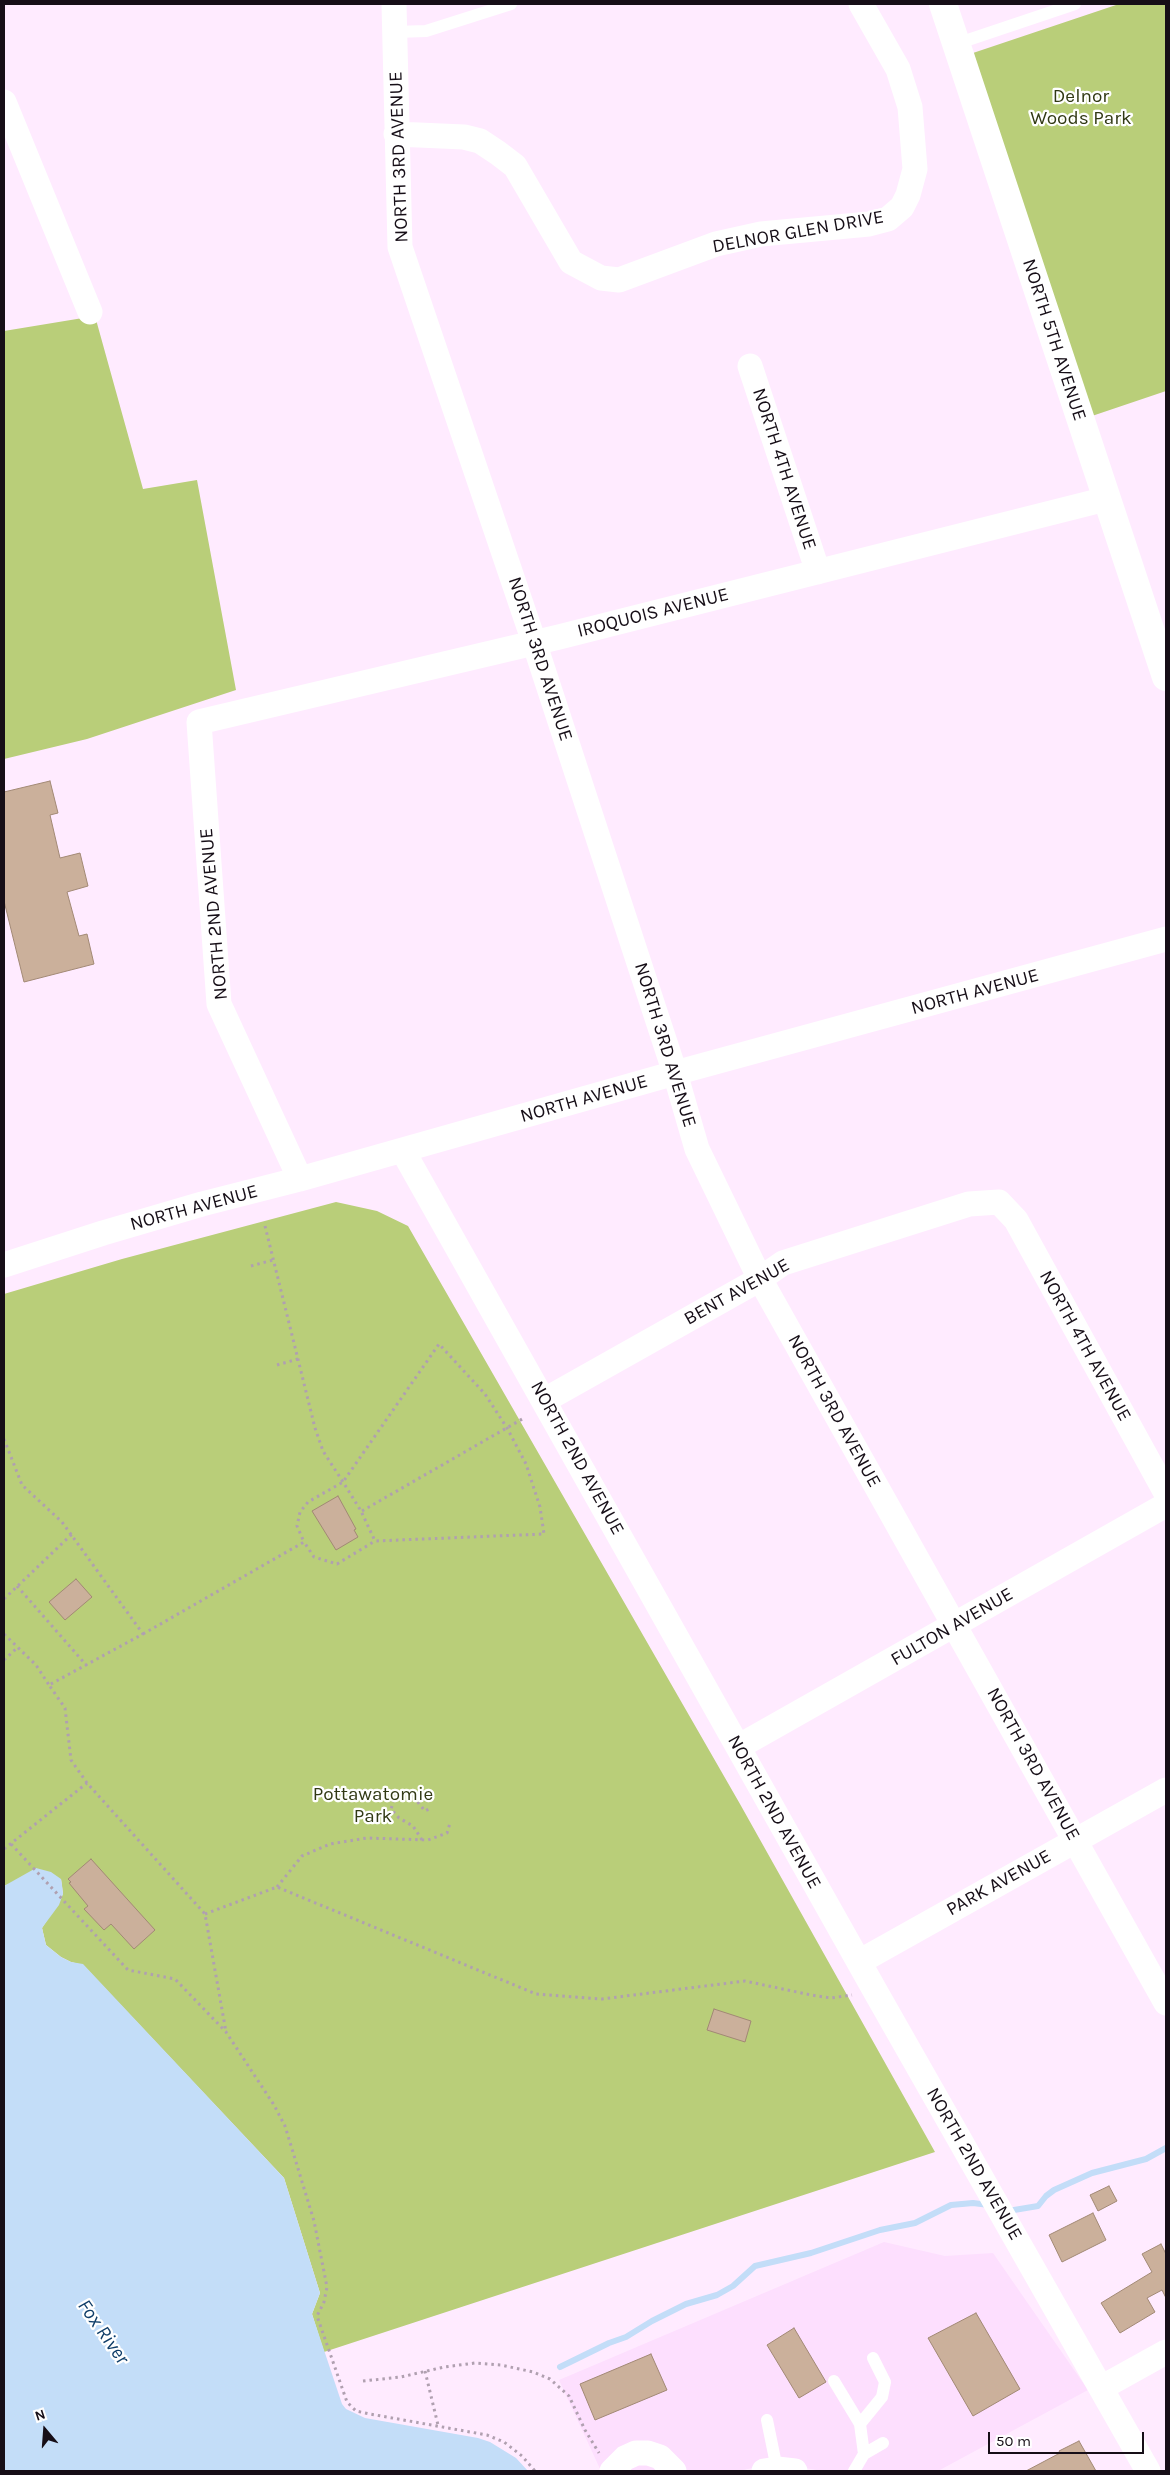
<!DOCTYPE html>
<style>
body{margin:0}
#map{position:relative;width:1170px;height:2475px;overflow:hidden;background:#ffebff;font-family:Karla,sans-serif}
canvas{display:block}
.frame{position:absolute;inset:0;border:5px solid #160e17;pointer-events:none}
.north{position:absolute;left:20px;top:2405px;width:50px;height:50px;-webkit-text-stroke:4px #fff;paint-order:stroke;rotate:342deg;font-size:14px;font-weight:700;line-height:20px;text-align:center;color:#160e17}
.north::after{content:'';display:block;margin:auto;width:18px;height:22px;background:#160e17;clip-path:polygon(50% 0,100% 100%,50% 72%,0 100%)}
.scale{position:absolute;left:988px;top:2432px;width:156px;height:22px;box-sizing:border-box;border:2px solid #160e17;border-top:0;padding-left:6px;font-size:15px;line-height:18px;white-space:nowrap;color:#160e17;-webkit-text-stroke:4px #fff;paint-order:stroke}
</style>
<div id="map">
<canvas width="1170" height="2475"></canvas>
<div class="frame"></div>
<div class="north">N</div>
<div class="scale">50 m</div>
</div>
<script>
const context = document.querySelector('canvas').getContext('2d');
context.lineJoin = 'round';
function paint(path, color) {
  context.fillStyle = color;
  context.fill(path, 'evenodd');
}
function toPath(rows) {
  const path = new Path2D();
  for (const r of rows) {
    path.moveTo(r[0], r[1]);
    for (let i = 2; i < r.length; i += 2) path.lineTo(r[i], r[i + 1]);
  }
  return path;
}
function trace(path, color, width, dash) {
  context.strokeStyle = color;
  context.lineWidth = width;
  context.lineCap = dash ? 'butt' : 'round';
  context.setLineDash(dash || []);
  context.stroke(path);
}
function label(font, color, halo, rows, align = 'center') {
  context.font = font + ' Karla,sans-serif';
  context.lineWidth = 4.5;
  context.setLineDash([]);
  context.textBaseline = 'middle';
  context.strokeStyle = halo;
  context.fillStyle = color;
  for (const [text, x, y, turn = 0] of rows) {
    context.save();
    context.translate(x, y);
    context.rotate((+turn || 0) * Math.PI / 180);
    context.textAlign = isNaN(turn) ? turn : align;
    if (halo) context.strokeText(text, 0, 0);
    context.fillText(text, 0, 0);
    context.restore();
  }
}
const built = toPath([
 [884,2242,945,2256,993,2253,1088,2390,938,2471,822,2471,777,2463,738,2471,601,2471,559,2380]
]);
const green = toPath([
 [1119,4,1166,4,1166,391,1092,416,973,53],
 [95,316,143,489,197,480,236,690,87,739,4,759,4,331],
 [336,1202,377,1211,408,1226,740,1804,935,2152,324,2352,312,2314,320,2293,284,2178,83,1965,71,1962,61,1957,46,1945,42,1928,63,1894,61,1879,16,1881,4,1886,4,1294,122,1259]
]);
const water = toPath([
 [36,1868,51,1872,61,1879,62,1885,63,1894,59,1905,42,1928,46,1945,61,1957,71,1962,83,1964,284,2178,320,2293,312,2314,342,2404,346,2409,365,2418,478,2438,490,2442,516,2458,528,2471,4,2471,4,1886]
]);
const stream = toPath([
 [1008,2211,1038,2206,1046,2196,1054,2190,1092,2173,1146,2159,1166,2148],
 [560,2367,609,2343,626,2337,652,2321,686,2304,717,2295,733,2286,755,2266,811,2253,880,2230,915,2223,951,2205,973,2203,989,2205]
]);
const building = toPath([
 [50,781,58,813,50,815,60,858,80,853,88,886,67,892,79,936,87,934,94,964,24,982,4,901,4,792,50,781],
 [338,1496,356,1529,354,1530,358,1537,336,1550,312,1511,338,1496],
 [76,1579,92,1597,65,1620,49,1602,76,1579],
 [91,1859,155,1930,134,1949,111,1924,104,1930,84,1909,88,1906,69,1883,71,1882,68,1879,91,1859],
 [714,2009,751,2021,745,2042,707,2030,714,2009],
 [1109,2186,1117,2201,1098,2211,1090,2195,1109,2186],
 [1093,2213,1106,2240,1062,2262,1049,2235,1093,2213],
 [1161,2244,1166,2254,1166,2298,1162,2290,1147,2298,1155,2312,1120,2333,1101,2303,1152,2272,1142,2254,1161,2244],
 [976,2313,1020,2389,973,2416,928,2338,976,2313],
 [794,2328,826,2382,799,2398,767,2345,794,2328],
 [651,2354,667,2390,595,2420,580,2384,651,2354],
 [1079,2441,1096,2471,1026,2471,1060,2453,1059,2451,1079,2441]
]);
const path = toPath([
 [265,1226,315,1428,323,1451,343,1482,361,1511,375,1541,544,1534,540,1507,526,1464,507,1428,485,1394,439,1344,343,1482,308,1502,300,1512,297,1526,304,1542],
 [251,1266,273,1260],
 [277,1365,298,1359],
 [4,1439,22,1485,62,1522,143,1634,49,1685,65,1708,71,1760,87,1783,205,1914,226,2032],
 [362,1511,524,1418],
 [17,1586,87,1666],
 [4,1599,72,1534],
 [4,1634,36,1665,49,1685],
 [143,1634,304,1542,314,1557,337,1564,375,1541],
 [4,1660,17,1648],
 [422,1840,413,1826,399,1818,391,1809,395,1797,403,1793,412,1795,425,1811,431,1808],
 [11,1844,128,1970,175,1979,226,2032,274,2105,285,2126,314,2221,327,2287,324,2302,317,2316,347,2402,356,2411,370,2414,487,2435,504,2442,522,2456,535,2471],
 [4,1849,87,1783],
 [277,1887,302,1856,330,1844,367,1838,428,1840,447,1833,450,1823],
 [205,1914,277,1887,536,1994,602,1999,745,1981,811,1995,831,1998,852,1995],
 [425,2371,438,2425],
 [363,2381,401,2377,444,2367,475,2363,501,2365,533,2372,550,2379,569,2396,585,2430,599,2453]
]);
const lane = toPath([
 [395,32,426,31,511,4],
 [956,44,1075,4],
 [834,2381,860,2424,864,2454],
 [767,2420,777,2469],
 [860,2424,882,2397,885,2382,873,2358],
 [854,2471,864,2454,883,2443]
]);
const street = toPath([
 [394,4,400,247,534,642,675,1073,697,1149,760,1279,1166,2003],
 [4,102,90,312],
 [396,134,464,137,480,141,498,153,515,166,571,262,601,278,619,280,716,244,761,234,869,224,888,219,902,207,908,195,915,169,910,107,898,69,861,4],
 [750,366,818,572],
 [403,1151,878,1996,1148,2471],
 [300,1179,219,1004,199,722,559,637,1106,499],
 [4,1265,103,1233,202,1204,300,1179,675,1073,1166,939],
 [545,1400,760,1279,783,1263,969,1204,999,1202,1016,1220,1166,1493],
 [738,1747,1166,1505],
 [859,1962,1166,1790],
 [1101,2388,1166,2352],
 [612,2471,625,2458,636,2453,648,2453,660,2457,674,2471],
 [764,2471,777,2469,795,2471]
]);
const secondary = toPath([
 [943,4,1166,677]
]);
const parkNames = [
 ["Delnor",1081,97],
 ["Woods Park",1081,119],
 ["Pottawatomie",373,1795],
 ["Park",373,1817]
];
const streetNames = [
 ["NORTH 3RD AVENUE",399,157,-92],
 ["DELNOR GLEN DRIVE",798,232,-10],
 ["NORTH 5TH AVENUE",1054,340,72],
 ["NORTH 4TH AVENUE",784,469,72],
 ["IROQUOIS AVENUE",653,613,-14],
 ["NORTH 3RD AVENUE",540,659,72],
 ["NORTH 2ND AVENUE",214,914,-95],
 ["NORTH AVENUE",975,992,-15],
 ["NORTH 3RD AVENUE",665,1045,73],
 ["NORTH AVENUE",584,1099,-16],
 ["NORTH AVENUE",194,1208,-15],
 ["BENT AVENUE",737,1292,-29],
 ["NORTH 4TH AVENUE",1085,1346,61],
 ["NORTH 3RD AVENUE",834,1411,61],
 ["NORTH 2ND AVENUE",577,1458,61],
 ["FULTON AVENUE",952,1627,-30],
 ["NORTH 3RD AVENUE",1033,1764,61],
 ["NORTH 2ND AVENUE",774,1812,61],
 ["PARK AVENUE",999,1883,-29],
 ["NORTH 2ND AVENUE",974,2164,60]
];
const waterNames = [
 ["Fox River",103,2332,55]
];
paint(built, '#fddffe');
paint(green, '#b9ce79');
paint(water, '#c3ddf8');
trace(stream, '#c3ddf8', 6);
paint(building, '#cbb09b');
trace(building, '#a28975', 1);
trace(path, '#b0a0b0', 3, [2.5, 4]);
trace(lane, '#fff', 12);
trace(street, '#fff', 25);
trace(secondary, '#fff', 28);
label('19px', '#313914', '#fff', parkNames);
label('19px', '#160e17', '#fff', streetNames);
label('italic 20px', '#103e69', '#fff', waterNames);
</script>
